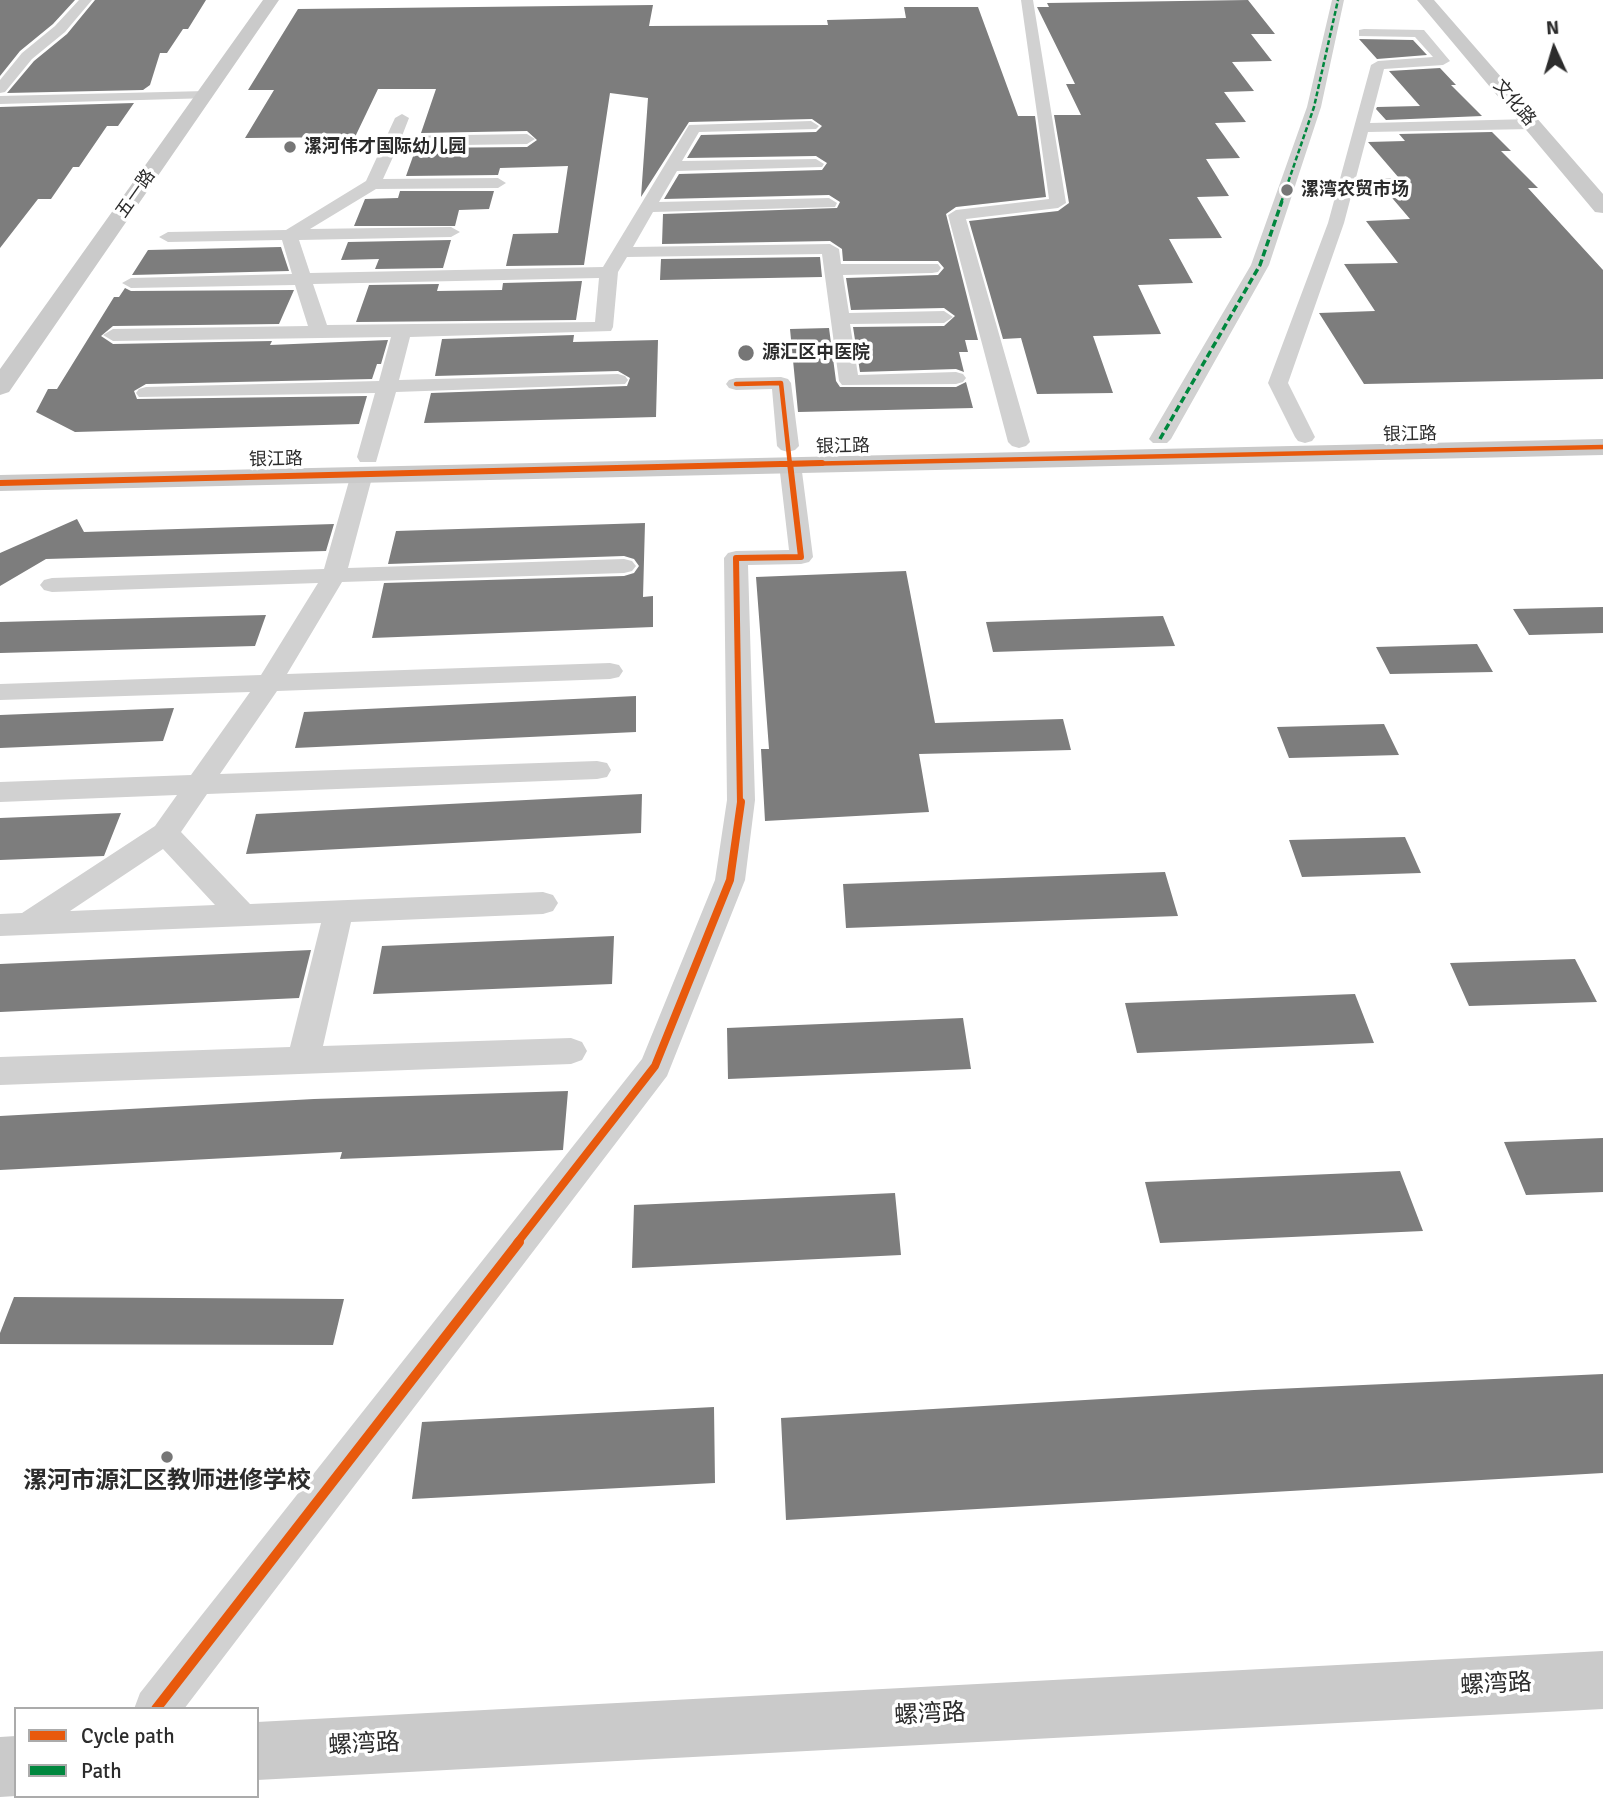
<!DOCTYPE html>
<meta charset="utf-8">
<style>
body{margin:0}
#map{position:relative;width:1603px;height:1812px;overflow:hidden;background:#fff;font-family:Signika,sans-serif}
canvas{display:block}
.legend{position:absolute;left:14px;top:1707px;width:245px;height:91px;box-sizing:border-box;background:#fff;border:2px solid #ababab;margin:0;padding:9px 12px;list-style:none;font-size:21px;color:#2c2c2c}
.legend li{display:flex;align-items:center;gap:14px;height:35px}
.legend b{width:35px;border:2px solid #ababab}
.north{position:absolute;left:1519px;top:14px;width:70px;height:70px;-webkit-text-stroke:5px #fff;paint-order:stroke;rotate:356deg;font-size:19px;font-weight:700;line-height:28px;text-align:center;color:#2c2c2c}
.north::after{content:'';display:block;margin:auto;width:24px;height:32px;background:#2c2c2c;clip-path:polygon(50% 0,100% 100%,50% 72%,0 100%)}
</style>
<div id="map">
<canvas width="1603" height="1812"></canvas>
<ul class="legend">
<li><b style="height:9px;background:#e8590c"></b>Cycle path</li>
<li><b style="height:9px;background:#00873e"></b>Path</li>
</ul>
<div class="north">N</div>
</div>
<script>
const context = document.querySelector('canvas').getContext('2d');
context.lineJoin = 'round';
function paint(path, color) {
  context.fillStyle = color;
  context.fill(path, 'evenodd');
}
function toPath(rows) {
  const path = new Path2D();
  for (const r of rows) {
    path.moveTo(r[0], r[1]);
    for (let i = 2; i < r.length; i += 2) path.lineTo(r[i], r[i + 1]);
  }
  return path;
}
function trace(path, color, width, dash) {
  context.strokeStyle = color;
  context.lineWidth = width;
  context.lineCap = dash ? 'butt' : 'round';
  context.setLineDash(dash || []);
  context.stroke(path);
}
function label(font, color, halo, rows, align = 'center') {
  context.font = font + ' Signika,"Noto Sans SC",sans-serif';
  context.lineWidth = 7;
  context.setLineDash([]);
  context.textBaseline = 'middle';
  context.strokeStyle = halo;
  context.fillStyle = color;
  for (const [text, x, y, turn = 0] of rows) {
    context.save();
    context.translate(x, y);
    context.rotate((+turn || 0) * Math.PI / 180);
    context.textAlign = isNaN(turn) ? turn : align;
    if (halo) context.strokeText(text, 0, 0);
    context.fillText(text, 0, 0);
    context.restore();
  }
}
const building = toPath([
 [0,0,75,0,53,24,20,51,0,76],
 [95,0,206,0,188,29,183,29,167,53,160,53,150,85,143,90,7,93,34,61,67,34],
 [1248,0,1275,34,1251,34,1272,61,1232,62,1254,91,1224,92,1246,122,1215,123,1240,158,1206,159,1229,196,1197,197,1222,238,1169,239,1193,283,1138,285,1161,334,1093,336,1113,393,1037,394,1021,338,1003,339,969,221,1058,211,1069,203,1054,115,1081,115,1066,84,1075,84,1037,7,1049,7,1047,3],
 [653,5,649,26,828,25,827,20,906,18,904,7,978,7,1018,116,1035,116,1046,197,956,207,946,214,978,340,965,340,968,352,959,352,964,372,956,369,860,372,853,327,944,326,955,316,944,308,851,310,846,278,938,275,944,268,938,261,843,261,842,249,830,241,662,244,663,214,837,208,840,202,829,195,664,199,679,174,822,170,827,163,816,156,687,158,701,135,816,132,822,126,812,119,689,122,641,197,648,98,610,93,584,265,506,266,513,234,558,233,568,166,500,168,498,175,406,176,416,148,527,147,537,140,527,131,421,133,436,89,378,89,355,137,245,138,274,90,248,90,298,9],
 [1359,39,1413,40,1427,55,1377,59],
 [1440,68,1456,85,1451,85,1482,116,1386,120,1376,109,1377,107,1420,106,1389,71],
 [134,103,118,126,107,126,79,167,73,167,51,199,38,199,0,248,0,107],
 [1492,132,1511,151,1501,151,1538,188,1528,188,1603,270,1603,379,1364,384,1319,313,1375,311,1344,264,1398,263,1366,221,1410,219,1376,179,1399,178,1368,142,1405,141,1399,134],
 [400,191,494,191,489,209,459,210,455,226,354,226,365,199,398,198],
 [451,240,443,268,375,269,379,259,341,260,348,242],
 [281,247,289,271,132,275,148,250],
 [820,257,822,277,660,280,661,259],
 [582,281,576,320,356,322,369,285,439,284,437,291,502,290,503,283],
 [125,288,131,291,294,290,279,324,113,326,101,336,113,344,272,341,270,345,388,340,381,364,377,364,372,379,146,384,134,391,137,399,367,396,359,424,75,432,36,412,48,389,57,389,114,297,119,297],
 [829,328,836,381,840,387,956,387,966,382,973,408,798,412,790,329],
 [574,335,573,342,658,340,656,417,424,423,431,393,627,386,630,378,618,371,435,376,442,339],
 [77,519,84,532,334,524,326,551,46,559,0,586,0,553],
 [645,523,643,597,653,596,653,627,372,638,384,583,624,576,634,573,639,566,634,559,624,556,388,564,396,531],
 [906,571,935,723,1063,719,1071,750,919,754,929,812,765,821,761,749,769,749,756,577],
 [1603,607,1603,633,1529,635,1513,609],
 [266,615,255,646,0,653,0,622],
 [1163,616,1175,646,993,652,986,622],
 [1477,644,1493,672,1390,674,1376,647],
 [636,696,636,732,295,748,304,712],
 [174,708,163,741,0,748,0,715],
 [1384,724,1399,755,1289,758,1277,727],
 [642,794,641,833,246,854,256,814],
 [121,813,104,856,0,860,0,818],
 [1405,837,1421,873,1302,877,1289,840],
 [1165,872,1178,916,846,928,843,884],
 [614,936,612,984,373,994,382,946],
 [311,950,299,998,0,1012,0,964],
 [1575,959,1597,1002,1469,1006,1450,963],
 [1355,994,1374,1043,1137,1053,1125,1003],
 [963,1018,971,1069,728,1079,727,1028],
 [568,1091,563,1150,340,1159,342,1152,0,1170,0,1116,314,1099],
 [1603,1138,1603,1192,1526,1195,1504,1142],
 [1400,1171,1423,1231,1160,1243,1145,1182],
 [895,1193,901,1255,632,1268,634,1205],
 [14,1297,344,1299,333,1345,0,1344,0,1333],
 [1603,1374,1603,1473,786,1520,781,1418,1254,1390],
 [714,1407,715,1483,412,1499,422,1422]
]);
const street = toPath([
 [79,0,92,0,65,32,32,59,5,92,0,93,0,80,22,53,55,26,79,0],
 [1021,0,1033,0,1066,203,1058,208,966,219,1030,442,1026,446,1019,448,1012,446,1008,442,948,215,956,210,1049,199,1021,0],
 [1332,0,1344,0,1321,107,1269,265,1171,439,1167,443,1153,443,1149,439,1251,265,1307,107,1332,0],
 [1364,29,1424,30,1450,61,1443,65,1384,69,1370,123,1532,119,1540,124,1532,129,1368,132,1344,223,1288,383,1315,437,1312,441,1305,443,1298,441,1295,437,1268,383,1328,223,1371,65,1378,61,1433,57,1415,37,1359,36,1359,30,1364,29],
 [206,91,211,92,213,95,211,98,0,104,0,96,206,91],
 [402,114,409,118,402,136,527,134,535,139,527,144,398,146,383,179,498,178,506,183,498,188,376,189,310,229,451,227,460,232,451,237,299,240,310,273,603,267,689,125,811,121,819,126,816,129,699,132,682,161,816,159,824,164,822,167,677,171,659,202,829,198,837,203,835,207,653,212,633,247,830,244,839,249,841,264,938,264,941,268,938,272,932,273,843,275,849,313,944,311,953,317,944,323,850,324,858,375,956,372,963,374,966,378,963,382,956,384,842,385,839,381,822,254,627,257,618,272,613,327,611,331,410,337,399,380,618,374,625,376,628,380,625,384,396,392,376,462,360,462,357,457,375,393,139,397,136,393,139,389,146,387,379,381,391,337,113,341,103,335,113,329,308,326,295,285,131,288,122,283,131,278,292,274,282,240,168,242,159,237,168,232,286,230,366,181,395,118,402,114],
 [599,278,595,322,327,325,313,284,599,278],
 [781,377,788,379,791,383,799,446,795,450,788,452,781,450,777,446,772,389,736,390,729,388,726,384,729,380,736,378,781,377],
 [790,458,798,459,801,464,813,557,809,562,801,564,748,565,755,800,745,880,667,1076,184,1709,134,1709,140,1693,642,1059,715,880,727,800,724,558,728,553,736,551,789,550,779,464,782,459,790,458],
 [362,468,370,469,373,474,348,568,624,559,632,561,636,566,632,571,624,573,342,582,287,674,610,663,619,665,623,671,619,677,610,679,277,691,220,774,597,761,607,763,611,770,607,777,597,779,207,794,181,832,250,904,543,892,553,895,558,903,553,911,543,914,351,922,323,1046,571,1038,582,1042,587,1051,582,1060,571,1064,0,1085,0,1057,290,1047,321,923,0,936,0,914,22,913,155,826,177,795,0,802,0,782,191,775,250,692,0,700,0,684,261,675,318,583,52,592,44,590,40,585,44,580,52,578,324,569,351,474,354,469,362,468],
 [163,849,215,905,70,911,163,849]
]);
const secondary = toPath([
 [263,0,279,0,9,392,0,395,0,369,263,0],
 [1417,0,1434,0,1603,194,1603,213,1595,212,1417,0],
 [1603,439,1603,455,0,491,0,475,1603,439],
 [1603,1651,1603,1709,257,1780,257,1722,1603,1651],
 [16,1736,16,1796,0,1797,0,1737,16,1736]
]);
const quietFar1 = toPath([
 [1281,203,1314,107,1338,0]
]);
const quiet = toPath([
 [1160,439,1260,265,1282,201]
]);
const cyclewayFar3 = toPath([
 [736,384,781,383,790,465],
 [750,465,1603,447]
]);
const cyclewayFar2 = toPath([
 [0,483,822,463],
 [740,804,736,558,801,557,790,463]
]);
const cyclewayFar1 = toPath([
 [517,1243,655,1066,730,880,741,802]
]);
const cycleway = toPath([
 [156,1709,519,1242]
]);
const markers = [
 [290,147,7,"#767676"],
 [1287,190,7,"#767676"],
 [746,353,9,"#767676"],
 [167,1457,7,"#767676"]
];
const farStreetnames = [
 ["文化路",1514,103,49],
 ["五一路",136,194,-55],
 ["银江路",1410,435,-1],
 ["银江路",843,447,-1],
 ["银江路",276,460,-1]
];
const farPoinames = [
 ["漯河伟才国际幼儿园",304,147],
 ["漯湾农贸市场",1301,190],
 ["源汇区中医院",762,353]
];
const nearPoinames = [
 ["漯河市源汇区教师进修学校",167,1482]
];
const nearStreetnames = [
 ["螺湾路",1496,1685,-3],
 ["螺湾路",930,1715,-3],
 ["螺湾路",364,1745,-3]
];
paint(building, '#7d7d7d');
paint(street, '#d1d1d1');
paint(secondary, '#cacaca');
trace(quietFar1, '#00873e', 2.5, [5, 2.5]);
trace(quiet, '#00873e', 3.5, [7, 3.5]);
trace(cyclewayFar3, '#e8590c', 4.5);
trace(cyclewayFar2, '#e8590c', 6);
trace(cyclewayFar1, '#e8590c', 8);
trace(cycleway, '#e8590c', 10);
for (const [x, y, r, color] of markers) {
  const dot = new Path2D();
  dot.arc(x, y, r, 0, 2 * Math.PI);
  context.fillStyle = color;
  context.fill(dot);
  trace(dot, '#fff', 2.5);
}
label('18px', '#2c2c2c', '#fff', farStreetnames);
label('bold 18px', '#2c2c2c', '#fff', farPoinames, 'left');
label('bold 24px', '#2c2c2c', '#fff', nearPoinames);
label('24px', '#2c2c2c', '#fff', nearStreetnames);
</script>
